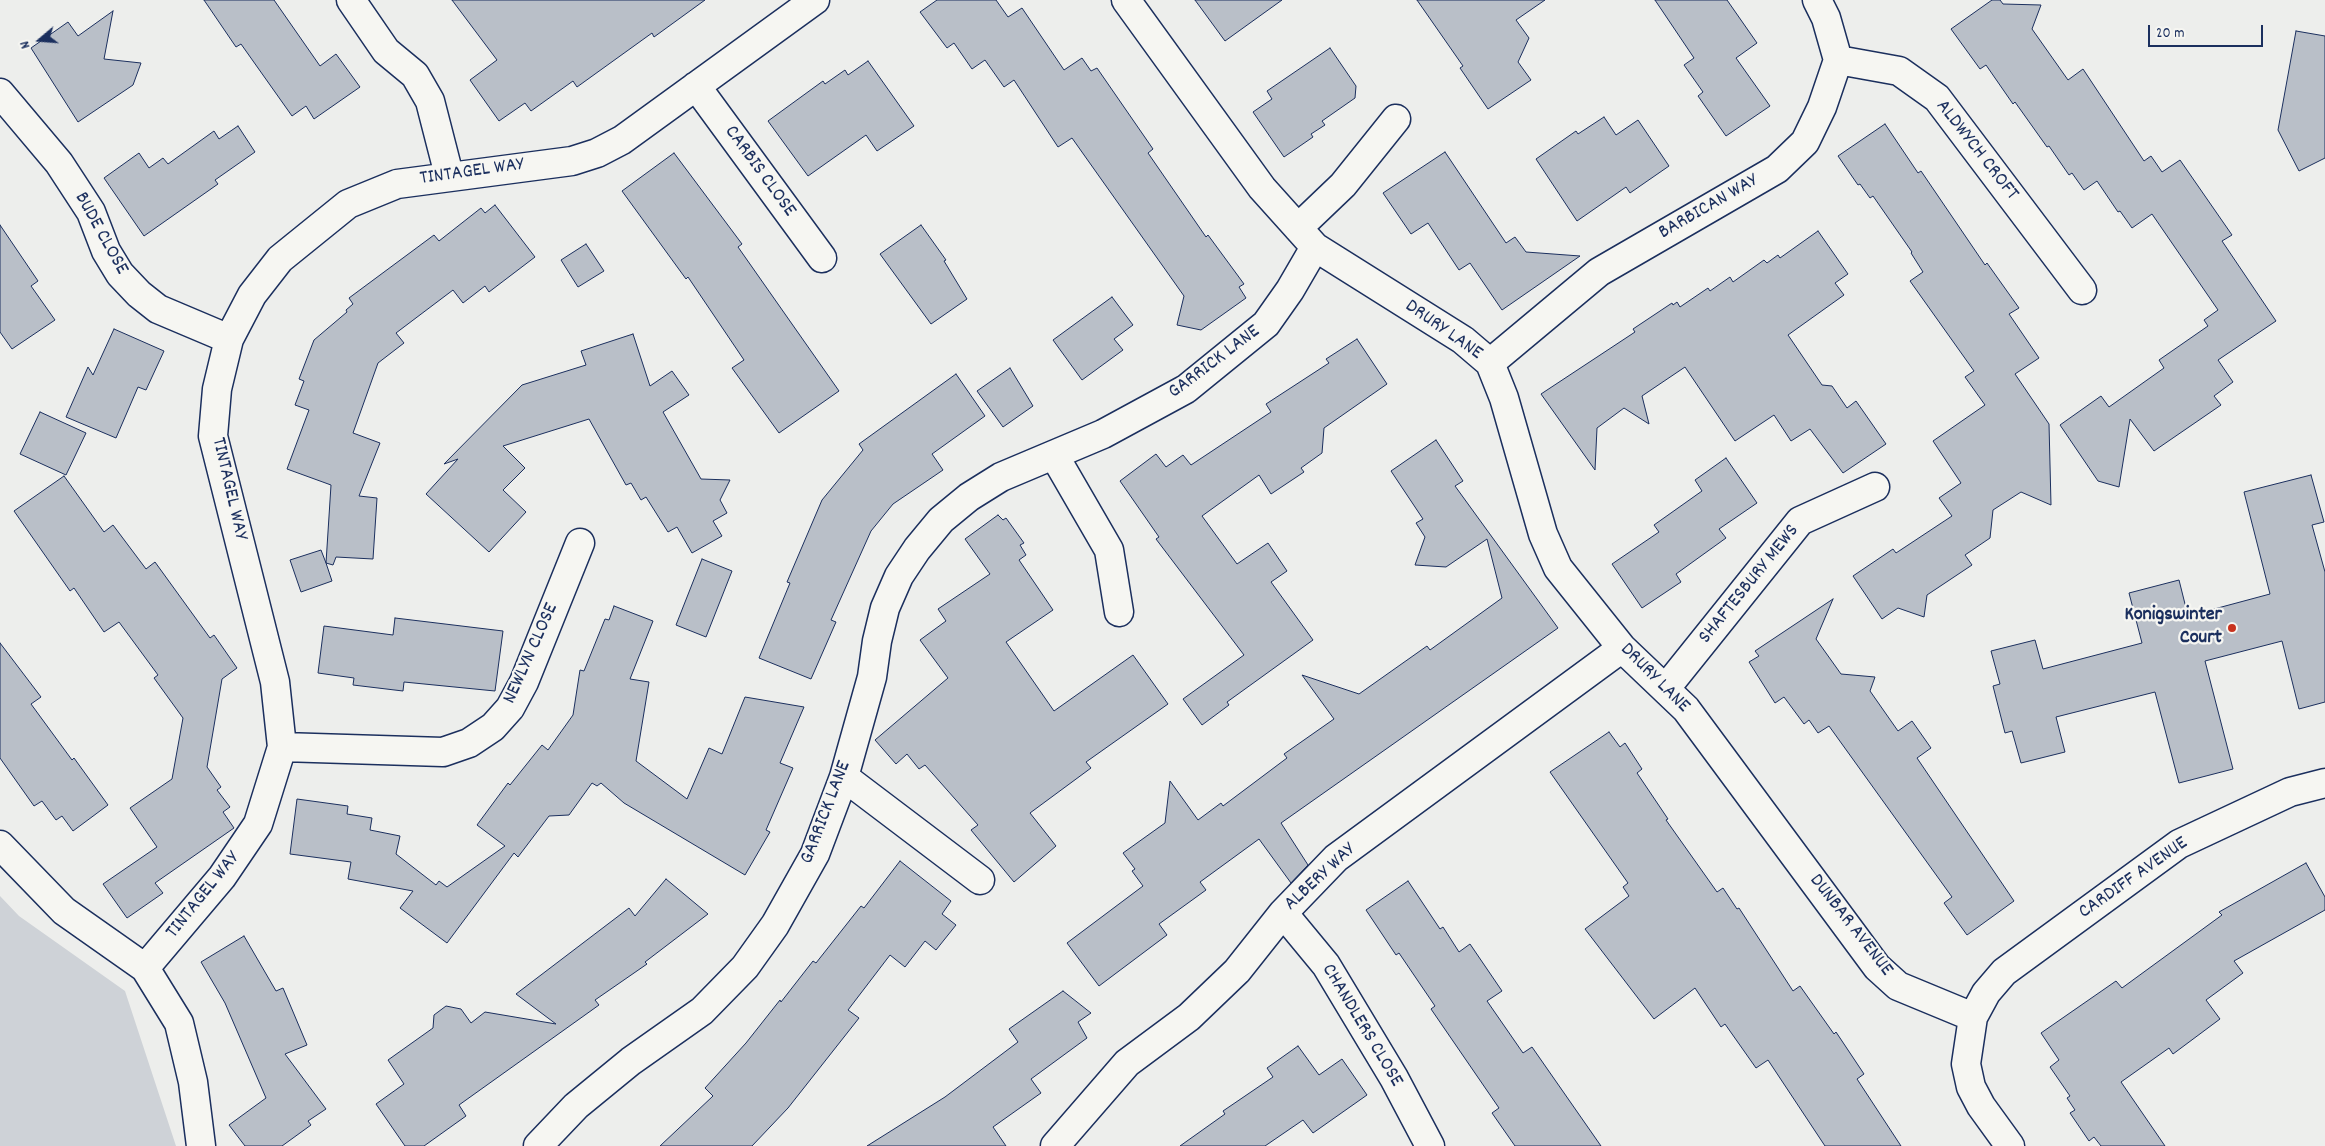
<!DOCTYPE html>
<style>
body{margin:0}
#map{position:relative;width:2325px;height:1146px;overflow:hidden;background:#edeeec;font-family:Dekko,sans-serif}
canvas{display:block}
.north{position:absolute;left:15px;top:15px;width:50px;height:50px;-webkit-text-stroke:4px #f6f6f2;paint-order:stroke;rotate:252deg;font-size:14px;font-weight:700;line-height:20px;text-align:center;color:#1b2f5e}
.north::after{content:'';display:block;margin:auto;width:18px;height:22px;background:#1b2f5e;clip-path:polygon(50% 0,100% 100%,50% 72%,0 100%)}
.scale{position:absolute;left:2148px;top:25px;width:115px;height:22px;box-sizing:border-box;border:2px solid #1b2f5e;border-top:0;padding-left:6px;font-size:15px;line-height:18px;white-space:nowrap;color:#1b2f5e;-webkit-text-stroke:4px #f6f6f2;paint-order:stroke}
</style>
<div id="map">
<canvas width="2325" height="1146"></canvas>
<div class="north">N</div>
<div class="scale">20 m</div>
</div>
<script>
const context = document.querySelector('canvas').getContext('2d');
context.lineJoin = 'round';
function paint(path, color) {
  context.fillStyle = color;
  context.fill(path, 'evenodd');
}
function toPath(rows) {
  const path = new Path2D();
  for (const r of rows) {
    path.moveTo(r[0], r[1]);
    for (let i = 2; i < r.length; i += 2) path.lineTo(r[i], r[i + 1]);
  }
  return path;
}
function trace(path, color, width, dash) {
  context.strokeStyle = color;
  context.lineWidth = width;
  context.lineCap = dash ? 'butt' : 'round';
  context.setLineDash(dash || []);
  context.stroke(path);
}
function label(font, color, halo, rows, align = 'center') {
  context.font = font + ' Dekko,sans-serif';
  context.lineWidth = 4.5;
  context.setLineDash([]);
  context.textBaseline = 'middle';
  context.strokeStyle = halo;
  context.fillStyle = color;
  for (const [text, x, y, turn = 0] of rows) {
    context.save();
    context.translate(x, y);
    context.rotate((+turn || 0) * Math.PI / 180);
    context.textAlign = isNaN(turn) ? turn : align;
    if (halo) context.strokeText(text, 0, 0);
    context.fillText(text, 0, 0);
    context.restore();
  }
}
const green = toPath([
 [0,896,19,916,125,991,176,1146,0,1146]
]);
const building = toPath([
 [204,0,274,0,320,66,336,54,360,87,314,119,306,106,292,116,241,44,236,47,204,0],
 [452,0,705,0,654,37,652,33,577,87,573,81,531,111,525,103,499,121,470,80,497,60,452,0],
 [937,0,996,0,1008,17,1022,8,1064,70,1082,58,1091,71,1097,68,1153,149,1148,153,1206,237,1208,235,1244,284,1239,287,1246,298,1201,330,1177,325,1184,296,1072,138,1058,147,1014,80,1004,87,985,60,972,69,954,43,947,48,920,12,937,0],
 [1195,0,1282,0,1225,41,1195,0],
 [1417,0,1545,0,1516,20,1529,38,1518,62,1531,80,1488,109,1460,68,1463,66,1417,0],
 [1655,0,1727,0,1757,43,1736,58,1770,106,1726,136,1698,96,1703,92,1684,65,1694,58,1655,0],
 [1992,0,2000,0,2003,4,2041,5,2032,29,2068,80,2083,69,2144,161,2151,156,2162,172,2180,160,2232,235,2222,241,2276,321,2218,360,2233,382,2214,396,2221,405,2154,451,2130,419,2119,487,2098,481,2060,425,2101,396,2109,407,2164,368,2159,360,2208,326,2204,320,2218,310,2152,214,2132,228,2120,211,2118,212,2097,181,2084,190,2072,173,2069,175,2049,146,2047,147,2015,102,2013,104,1986,65,1980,69,1951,29,1992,0],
 [113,11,104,59,141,63,133,85,78,122,31,48,68,22,78,36,113,11],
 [2296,31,2325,36,2325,158,2299,171,2278,130,2296,31],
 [1330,48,1356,86,1355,98,1322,121,1325,125,1311,134,1313,137,1284,157,1253,112,1272,99,1267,91,1330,48],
 [868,61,914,126,877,151,866,135,808,176,768,121,823,81,825,84,845,70,848,75,868,61],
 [1604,117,1616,135,1638,120,1669,166,1630,193,1626,187,1577,221,1536,159,1576,131,1578,134,1604,117],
 [1885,124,1918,173,1921,171,1985,265,1987,263,2019,308,2009,314,2039,358,2015,374,2049,424,2051,505,2021,492,1993,510,1990,538,1965,555,1972,565,1927,595,1924,617,1898,608,1882,619,1853,576,1893,549,1896,553,1952,516,1939,498,1961,483,1933,441,1985,405,1965,377,1974,371,1910,281,1923,272,1911,253,1912,252,1873,196,1870,198,1860,184,1858,185,1838,156,1885,124],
 [238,126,255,152,215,180,218,184,144,236,104,178,139,153,149,168,163,158,168,164,214,131,219,139,238,126],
 [1445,152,1506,243,1515,237,1526,252,1580,256,1502,310,1470,263,1459,270,1428,223,1411,234,1383,193,1445,152],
 [674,153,742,244,738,247,839,391,779,433,732,368,744,360,688,277,686,279,622,191,674,153],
 [495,205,535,257,489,292,485,286,463,303,453,290,396,333,404,343,378,363,353,433,380,443,359,496,377,498,373,559,336,557,333,565,326,563,332,581,301,592,290,560,321,550,326,563,331,485,287,469,309,410,295,405,304,381,299,379,314,340,347,312,346,310,353,304,349,298,434,235,439,241,481,208,485,213,495,205],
 [0,225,38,281,31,286,55,320,12,349,0,332,0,225],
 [921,225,946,260,944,261,967,299,931,324,880,254,921,225],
 [1818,231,1848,274,1835,283,1844,295,1788,335,1822,385,1832,386,1847,408,1856,401,1886,444,1843,473,1810,429,1791,441,1774,415,1735,441,1685,367,1642,396,1649,424,1624,408,1597,428,1595,470,1541,394,1635,332,1633,329,1672,303,1673,305,1677,302,1680,307,1708,288,1710,291,1730,277,1733,282,1764,260,1767,263,1778,255,1780,258,1818,231],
 [586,244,604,271,578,287,561,260,586,244],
 [1112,297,1133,325,1114,339,1123,350,1082,380,1053,340,1112,297],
 [114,329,164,351,146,390,138,387,116,438,66,417,88,367,93,375,114,329],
 [633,334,650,386,672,371,689,395,663,412,701,479,730,480,720,500,727,513,713,521,722,536,692,553,677,527,668,532,646,497,641,500,631,483,626,485,589,419,503,446,525,468,503,490,526,512,489,552,426,494,458,459,444,464,522,385,586,365,581,351,633,334],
 [1357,339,1387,384,1324,428,1322,453,1301,468,1304,472,1271,494,1259,475,1202,516,1237,564,1268,543,1287,571,1271,582,1313,640,1227,702,1229,705,1202,725,1183,699,1244,655,1156,539,1159,537,1120,481,1156,454,1166,467,1183,455,1191,465,1271,412,1266,404,1329,363,1326,359,1357,339],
 [1010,368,1033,406,1003,427,977,391,1010,368],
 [956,374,985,416,932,454,943,470,893,504,871,531,831,620,836,622,811,679,759,658,790,583,787,582,822,500,863,450,859,444,956,374],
 [40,412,86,433,66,475,20,454,40,412],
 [1436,440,1463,481,1455,486,1558,628,1281,823,1308,865,1291,883,1259,839,1200,882,1206,890,1159,924,1167,935,1099,986,1067,943,1143,886,1132,871,1135,869,1123,853,1165,823,1170,781,1198,820,1221,803,1223,806,1287,758,1284,754,1334,719,1302,675,1359,694,1427,646,1430,650,1502,598,1487,539,1446,567,1415,565,1425,537,1416,523,1423,519,1391,471,1436,440],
 [1726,458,1757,503,1719,529,1726,538,1676,574,1681,582,1642,608,1612,564,1659,532,1654,525,1702,491,1695,480,1726,458],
 [2311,475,2324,522,2312,525,2325,572,2325,702,2299,709,2282,641,2205,661,2233,769,2179,783,2155,692,2056,717,2065,752,2021,763,2012,731,2005,733,1993,686,2000,684,1991,651,2035,640,2043,669,2142,643,2129,593,2179,580,2188,616,2270,594,2244,492,2311,475],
 [64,476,104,532,113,525,146,569,155,562,210,638,214,635,237,668,222,679,207,767,221,787,217,790,230,807,223,812,234,828,155,883,163,893,127,918,103,884,157,847,130,808,172,779,183,718,154,678,158,675,119,622,104,632,74,588,70,591,14,511,64,476],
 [998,515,1003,520,1006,518,1024,543,1020,545,1026,555,1019,560,1053,610,1006,642,1054,711,1133,655,1168,704,1086,762,1091,768,1030,813,1056,846,1014,882,971,830,978,825,925,765,919,769,907,754,896,764,875,740,948,678,920,640,946,621,938,609,990,574,965,539,998,515],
 [702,559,732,571,706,637,676,625,702,559],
 [1833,599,1816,639,1841,674,1875,677,1870,691,1898,731,1912,721,1931,748,1917,758,2014,901,1967,935,1944,903,1952,897,1829,726,1818,733,1809,720,1804,724,1784,697,1775,703,1749,662,1759,656,1755,651,1833,599],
 [614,606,653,621,630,679,649,682,636,761,687,799,709,748,722,754,745,697,804,707,780,763,793,768,766,830,770,832,745,875,624,803,601,783,597,786,592,783,569,815,549,816,518,857,514,853,447,943,400,908,413,891,348,879,351,862,290,854,297,799,348,806,347,814,372,818,370,830,400,836,396,854,436,885,439,881,447,887,505,846,477,825,508,783,510,785,542,745,548,750,573,715,580,670,584,671,605,619,609,620,614,606],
 [395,618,503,631,495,691,404,682,403,691,353,685,354,678,318,673,324,626,393,635,395,618],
 [0,643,41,697,31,704,72,760,74,758,108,805,73,831,62,816,56,820,42,801,34,806,0,758,0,643],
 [1609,732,1620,747,1625,743,1642,769,1637,773,1668,819,1666,820,1717,892,1723,888,1737,909,1739,908,1793,991,1800,986,1834,1034,1836,1032,1864,1074,1857,1079,1901,1146,1825,1146,1768,1060,1756,1068,1725,1024,1721,1027,1695,988,1654,1019,1585,929,1629,896,1623,887,1628,883,1550,772,1609,732],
 [900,861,951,901,942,914,956,925,936,950,925,941,905,967,890,955,848,1010,859,1018,788,1108,752,1146,660,1146,713,1096,705,1088,746,1043,780,1000,781,1002,813,961,816,963,861,906,864,908,900,861],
 [2306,863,2325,897,2325,910,2234,961,2243,973,2206,1000,2220,1019,2173,1054,2169,1048,2121,1082,2165,1146,2101,1146,2094,1137,2089,1141,2070,1113,2075,1110,2067,1098,2070,1096,2050,1067,2059,1060,2041,1033,2116,981,2122,988,2222,915,2219,912,2306,863],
 [666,879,708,914,645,962,647,964,595,1000,599,1005,459,1105,466,1116,424,1146,405,1146,376,1104,404,1084,388,1060,433,1028,434,1015,446,1006,461,1009,471,1023,485,1012,556,1024,516,994,629,908,635,916,666,879],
 [1408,881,1440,929,1443,927,1459,952,1470,944,1502,991,1487,1001,1523,1053,1532,1047,1601,1146,1515,1146,1492,1113,1499,1108,1431,1009,1435,1006,1399,953,1396,955,1366,910,1408,881],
 [244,936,276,991,283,988,307,1045,285,1054,326,1109,308,1121,311,1125,282,1146,245,1146,229,1125,266,1098,225,1003,201,962,244,936],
 [1063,991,1091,1013,1078,1022,1087,1038,1031,1079,1041,1093,993,1127,1006,1146,867,1146,945,1097,1018,1042,1009,1029,1063,991],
 [1298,1046,1319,1075,1342,1059,1367,1095,1313,1133,1303,1120,1265,1146,1180,1146,1225,1114,1223,1111,1273,1077,1267,1068,1298,1046]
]);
const street = toPath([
 [351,0,386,51,415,75,430,101,449,175],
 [1126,0,1262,188,1315,247,1463,340,1490,363,1504,398,1543,534,1558,568,1622,648,1686,709,1877,967,1898,986,1973,1017],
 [1838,60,1899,71,1937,98,2082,290],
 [696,86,822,258],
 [0,93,59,163,91,212,106,251,120,274,139,294,158,309,229,339],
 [1298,228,1343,185,1396,119],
 [1490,363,1599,272,1777,169,1805,142,1822,107,1838,60,1826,18,1817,0],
 [1054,455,1109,550,1119,612],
 [1666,688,1800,521,1875,487],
 [282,747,443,752,469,743,493,727,510,708,524,682,580,543],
 [844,777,980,880],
 [0,845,64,911,145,968,179,1023,193,1082,201,1146],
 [1283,913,1326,965,1394,1078,1430,1146],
 [145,968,222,877,258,824,282,747,275,682,213,436,217,389,229,339,252,295,280,259,348,204,397,184,572,161,597,153,622,140,815,0],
 [538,1146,576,1106,631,1061,702,1011,745,967,775,925,815,854,844,777,872,677,877,641,885,608,899,576,917,549,941,520,969,497,1001,477,1103,434,1186,389,1266,324,1290,290,1315,247],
 [1055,1146,1127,1063,1189,1017,1237,971,1283,913,1336,858,1622,648],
 [2010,1146,1981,1106,1971,1087,1966,1064,1973,1017,1986,993,2004,972,2179,844,2290,792,2325,783]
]);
const markers = [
 [2232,628,5,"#c8321e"]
];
const streetNames = [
 ["ALDWYCH CROFT",1976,151,52],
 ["CARBIS CLOSE",759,172,54],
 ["TINTAGEL WAY",472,173,-8],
 ["BARBICAN WAY",1709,208,-30],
 ["BUDE CLOSE",100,234,61],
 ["DRURY LANE",1443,331,35],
 ["GARRICK LANE",1215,363,-37],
 ["TINTAGEL WAY",228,489,77],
 ["SHAFTESBURY MEWS",1750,585,-51],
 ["NEWLYN CLOSE",532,654,-66],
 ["DRURY LANE",1654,679,45],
 ["GARRICK LANE",827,813,-69],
 ["ALBERY WAY",1321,878,-43],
 ["CARDIFF AVENUE",2134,879,-35],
 ["TINTAGEL WAY",204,896,-51],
 ["DUNBAR AVENUE",1850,926,52],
 ["CHANDLERS CLOSE",1361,1026,59]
];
const poiNames = [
 ["Konigswinter",2222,616],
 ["Court",2222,639]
];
paint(green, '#ced2d7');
paint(building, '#b9bfc8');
trace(building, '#1b2f5e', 1);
trace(street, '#1b2f5e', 31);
trace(street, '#f6f6f2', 28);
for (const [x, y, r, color] of markers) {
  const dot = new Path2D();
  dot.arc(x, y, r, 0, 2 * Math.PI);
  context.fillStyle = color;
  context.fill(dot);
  trace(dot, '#f6f6f2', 2);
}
label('20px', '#1b2f5e', '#f6f6f2', streetNames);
label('bold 20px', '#1b2f5e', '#f6f6f2', poiNames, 'right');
</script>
